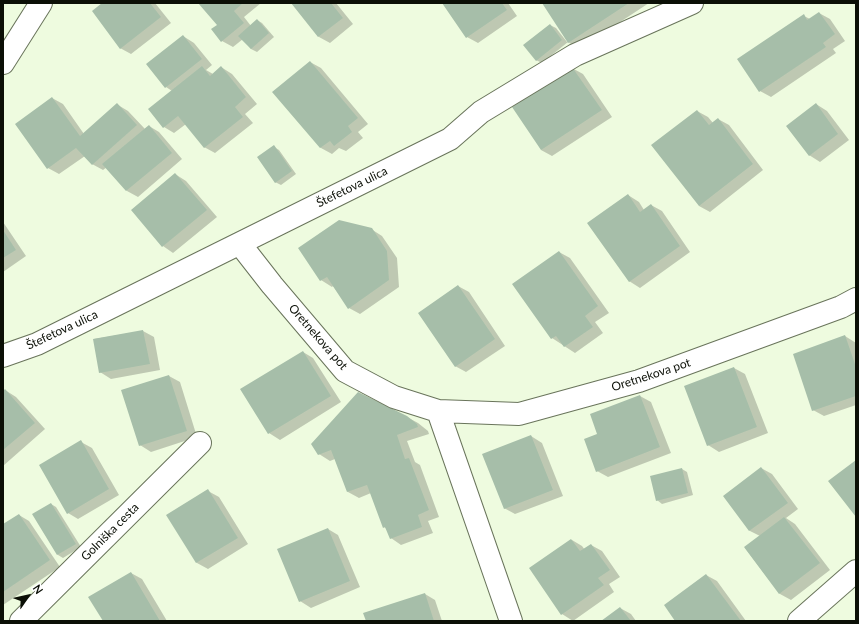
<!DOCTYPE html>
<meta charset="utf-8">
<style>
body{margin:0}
#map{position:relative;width:859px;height:624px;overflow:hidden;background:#eefbdf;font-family:Lato,sans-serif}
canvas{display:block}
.frame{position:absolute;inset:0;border:4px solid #0b0f06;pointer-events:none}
.north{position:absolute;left:8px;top:576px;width:40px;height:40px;-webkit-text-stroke:3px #fff;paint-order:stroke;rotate:56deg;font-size:11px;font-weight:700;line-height:16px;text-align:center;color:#0b0f06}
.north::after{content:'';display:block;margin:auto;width:14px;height:18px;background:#0b0f06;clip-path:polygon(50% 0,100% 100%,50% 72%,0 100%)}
</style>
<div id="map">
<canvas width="859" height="624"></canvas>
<div class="frame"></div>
<div class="north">N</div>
</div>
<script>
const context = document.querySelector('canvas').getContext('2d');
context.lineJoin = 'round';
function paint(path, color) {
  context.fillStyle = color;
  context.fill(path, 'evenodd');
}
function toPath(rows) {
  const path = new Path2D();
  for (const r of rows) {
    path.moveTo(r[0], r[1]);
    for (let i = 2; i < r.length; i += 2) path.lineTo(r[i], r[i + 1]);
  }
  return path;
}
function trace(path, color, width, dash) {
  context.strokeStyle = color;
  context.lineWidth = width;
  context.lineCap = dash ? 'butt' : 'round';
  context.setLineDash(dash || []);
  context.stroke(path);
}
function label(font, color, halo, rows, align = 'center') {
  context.font = font + ' Lato,sans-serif';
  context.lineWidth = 3;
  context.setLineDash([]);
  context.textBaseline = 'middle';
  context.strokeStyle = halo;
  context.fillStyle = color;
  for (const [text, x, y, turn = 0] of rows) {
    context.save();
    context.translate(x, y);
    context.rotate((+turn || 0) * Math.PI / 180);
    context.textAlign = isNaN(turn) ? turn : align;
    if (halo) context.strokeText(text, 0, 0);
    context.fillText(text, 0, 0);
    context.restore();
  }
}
const shadow = toPath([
 [104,3,155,3,171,23,131,54,120,48],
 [199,3,261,3,244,17,251,26,257,20,262,23,274,37,257,52,251,49,243,39,233,47,222,41,218,25],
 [292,3,336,3,353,24,330,43,319,37],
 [443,3,508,3,517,16,478,43,467,37],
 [543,3,649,3,579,49,568,42,542,63,536,60,550,25,556,28,567,42,568,42],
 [819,13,830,19,845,41,833,49,836,53,771,97,760,91,804,16,810,19],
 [183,36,194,43,212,65,206,70,213,74,221,67,232,74,257,104,245,114,253,123,215,153,204,147,186,124,174,133,164,127,172,91,166,87],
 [310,62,321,68,368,124,358,132,363,138,346,151,339,148,332,154,321,148,274,92],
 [572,68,583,74,612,117,552,156,541,150],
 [52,98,63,104,84,134,118,105,128,111,145,129,149,126,159,132,182,159,138,197,127,191,107,167,103,170,92,164,85,156,59,174,48,168],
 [816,104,827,111,849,140,820,162,809,155],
 [697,111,708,117,713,123,718,119,729,125,763,170,710,212,699,206],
 [274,147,279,150,296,174,281,185,275,182],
 [175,174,186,181,217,217,173,253,163,246],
 [628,195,639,202,644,210,651,205,662,211,690,252,640,288,629,281],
 [3,222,26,256,3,272],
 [371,229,382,236,397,258,399,287,360,314,349,308,333,286,332,287,321,280],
 [559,252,570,258,609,313,595,322,603,333,575,353,552,338],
 [458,286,469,292,505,346,466,372,455,366],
 [143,331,154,337,160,370,111,379,100,372,94,339],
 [845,336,856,343,856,405,824,416,813,410],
 [303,352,313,358,341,402,280,440,269,433,242,389],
 [734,368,745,374,768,433,719,452,708,445],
 [169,376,180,382,197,437,151,452,140,445],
 [5,390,16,397,45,429,3,466,3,392],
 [640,396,651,402,671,453,608,477,597,471,599,434],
 [407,417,418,423,428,431,429,434,407,441,415,462,420,465,439,517,428,521,433,533,401,545,391,538,387,529,384,527,371,493,359,498,348,492,335,459,330,461,319,454],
 [531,436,542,443,563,496,515,514,504,508],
 [81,442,92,448,119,495,78,519,68,513],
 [761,468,772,474,798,509,786,518,795,524,830,570,791,600,780,594,745,548,760,536,750,531,724,496],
 [682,469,687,472,693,495,662,504,657,500],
 [208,491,219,497,248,544,208,569,197,563,168,515],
 [51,504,56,507,81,547,63,558,58,555],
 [19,515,29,521,60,567,3,605,3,525],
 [328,529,338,535,360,587,311,608,300,601],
 [572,540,582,546,585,550,591,545,602,551,620,577,609,584,614,592,573,621,562,614,531,569],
 [131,573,142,579,167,621,104,621],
 [706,575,717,581,746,621,677,621],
 [425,594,435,600,442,621,367,621],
 [620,608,631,614,636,621,603,621]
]);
const building = toPath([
 [102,3,150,3,161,17,120,49,92,11],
 [198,3,243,3,234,11,244,23,221,42,211,29,217,25],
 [291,3,331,3,343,18,318,37],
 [442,3,502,3,507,10,466,38],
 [542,3,629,3,568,43],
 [819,12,835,34,823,43,826,47,759,92,737,59,804,14,807,20],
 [257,19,269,33,251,49,238,36],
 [550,24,562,40,536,61,523,45],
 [183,35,202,59,165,88,146,64],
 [310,61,358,118,348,126,352,132,334,146,330,141,320,148,272,92],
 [202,66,210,76,221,66,246,97,235,107,243,117,204,148,178,116,163,128,148,109],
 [572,67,602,110,541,150,512,107],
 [52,97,80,136,117,103,137,125,92,165,76,148,47,169,15,124],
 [816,103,838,134,809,156,786,126],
 [697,110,709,125,718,118,753,164,699,206,651,145],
 [149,125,172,153,126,191,102,164],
 [274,145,292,171,275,183,257,157],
 [175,173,207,210,162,247,131,210],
 [628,194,640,212,651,204,680,246,629,282,587,223],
 [339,220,372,228,387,251,389,280,348,309,327,277,320,281,298,248],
 [3,230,16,250,3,258],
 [559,251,598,306,585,316,593,327,564,347,556,336,551,339,512,284],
 [458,285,495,339,455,367,418,313],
 [143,330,150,364,99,373,93,339],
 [845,335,856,367,856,396,812,411,793,354],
 [303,351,331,396,268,434,240,389],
 [734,367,757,427,707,446,684,386],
 [169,375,187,431,139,446,121,390],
 [5,389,35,423,3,450,3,391],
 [358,392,407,416,417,424,418,427,397,435,405,459,409,458,429,510,418,515,422,527,390,539,385,527,383,528,367,485,347,492,331,450,318,455,311,444],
 [640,395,660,447,596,472,584,439,597,434,590,414],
 [531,435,553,490,504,509,482,454],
 [81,440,109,489,67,514,39,465],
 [856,460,856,517,828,481],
 [761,467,788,503,749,531,723,496],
 [682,468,688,493,656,501,650,476],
 [208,489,238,538,196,563,166,515],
 [51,503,76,544,57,555,32,514],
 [19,514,50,560,3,592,3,524],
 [784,517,820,563,779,594,744,547],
 [328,528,350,581,299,602,277,549],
 [571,539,580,551,591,544,610,570,598,578,604,585,561,615,529,568],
 [131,572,160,621,103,621,88,597],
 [706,574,741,621,675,621,664,605],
 [425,593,434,621,366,621,363,613],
 [620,607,631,621,601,621]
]);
const minor = toPath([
 [3,63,41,3],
 [240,244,272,285,345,371,394,397,438,411,519,414,639,381,841,307,856,299],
 [3,356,37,344,450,139,481,112,575,55,692,3],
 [438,411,511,621],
 [21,621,200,443],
 [799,621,856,571]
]);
const streetNames = [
 ["Štefetova ulica",352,187,-26],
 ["Štefetova ulica",62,330,-25],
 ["Oretnekova pot",318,337,49],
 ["Oretnekova pot",651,375,-18],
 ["Golniška cesta",110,532,-45]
];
paint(shadow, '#0003');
paint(building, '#a6bea9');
trace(minor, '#69745b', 24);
trace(minor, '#fff', 22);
label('12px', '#0b0f06', '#fff', streetNames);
</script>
